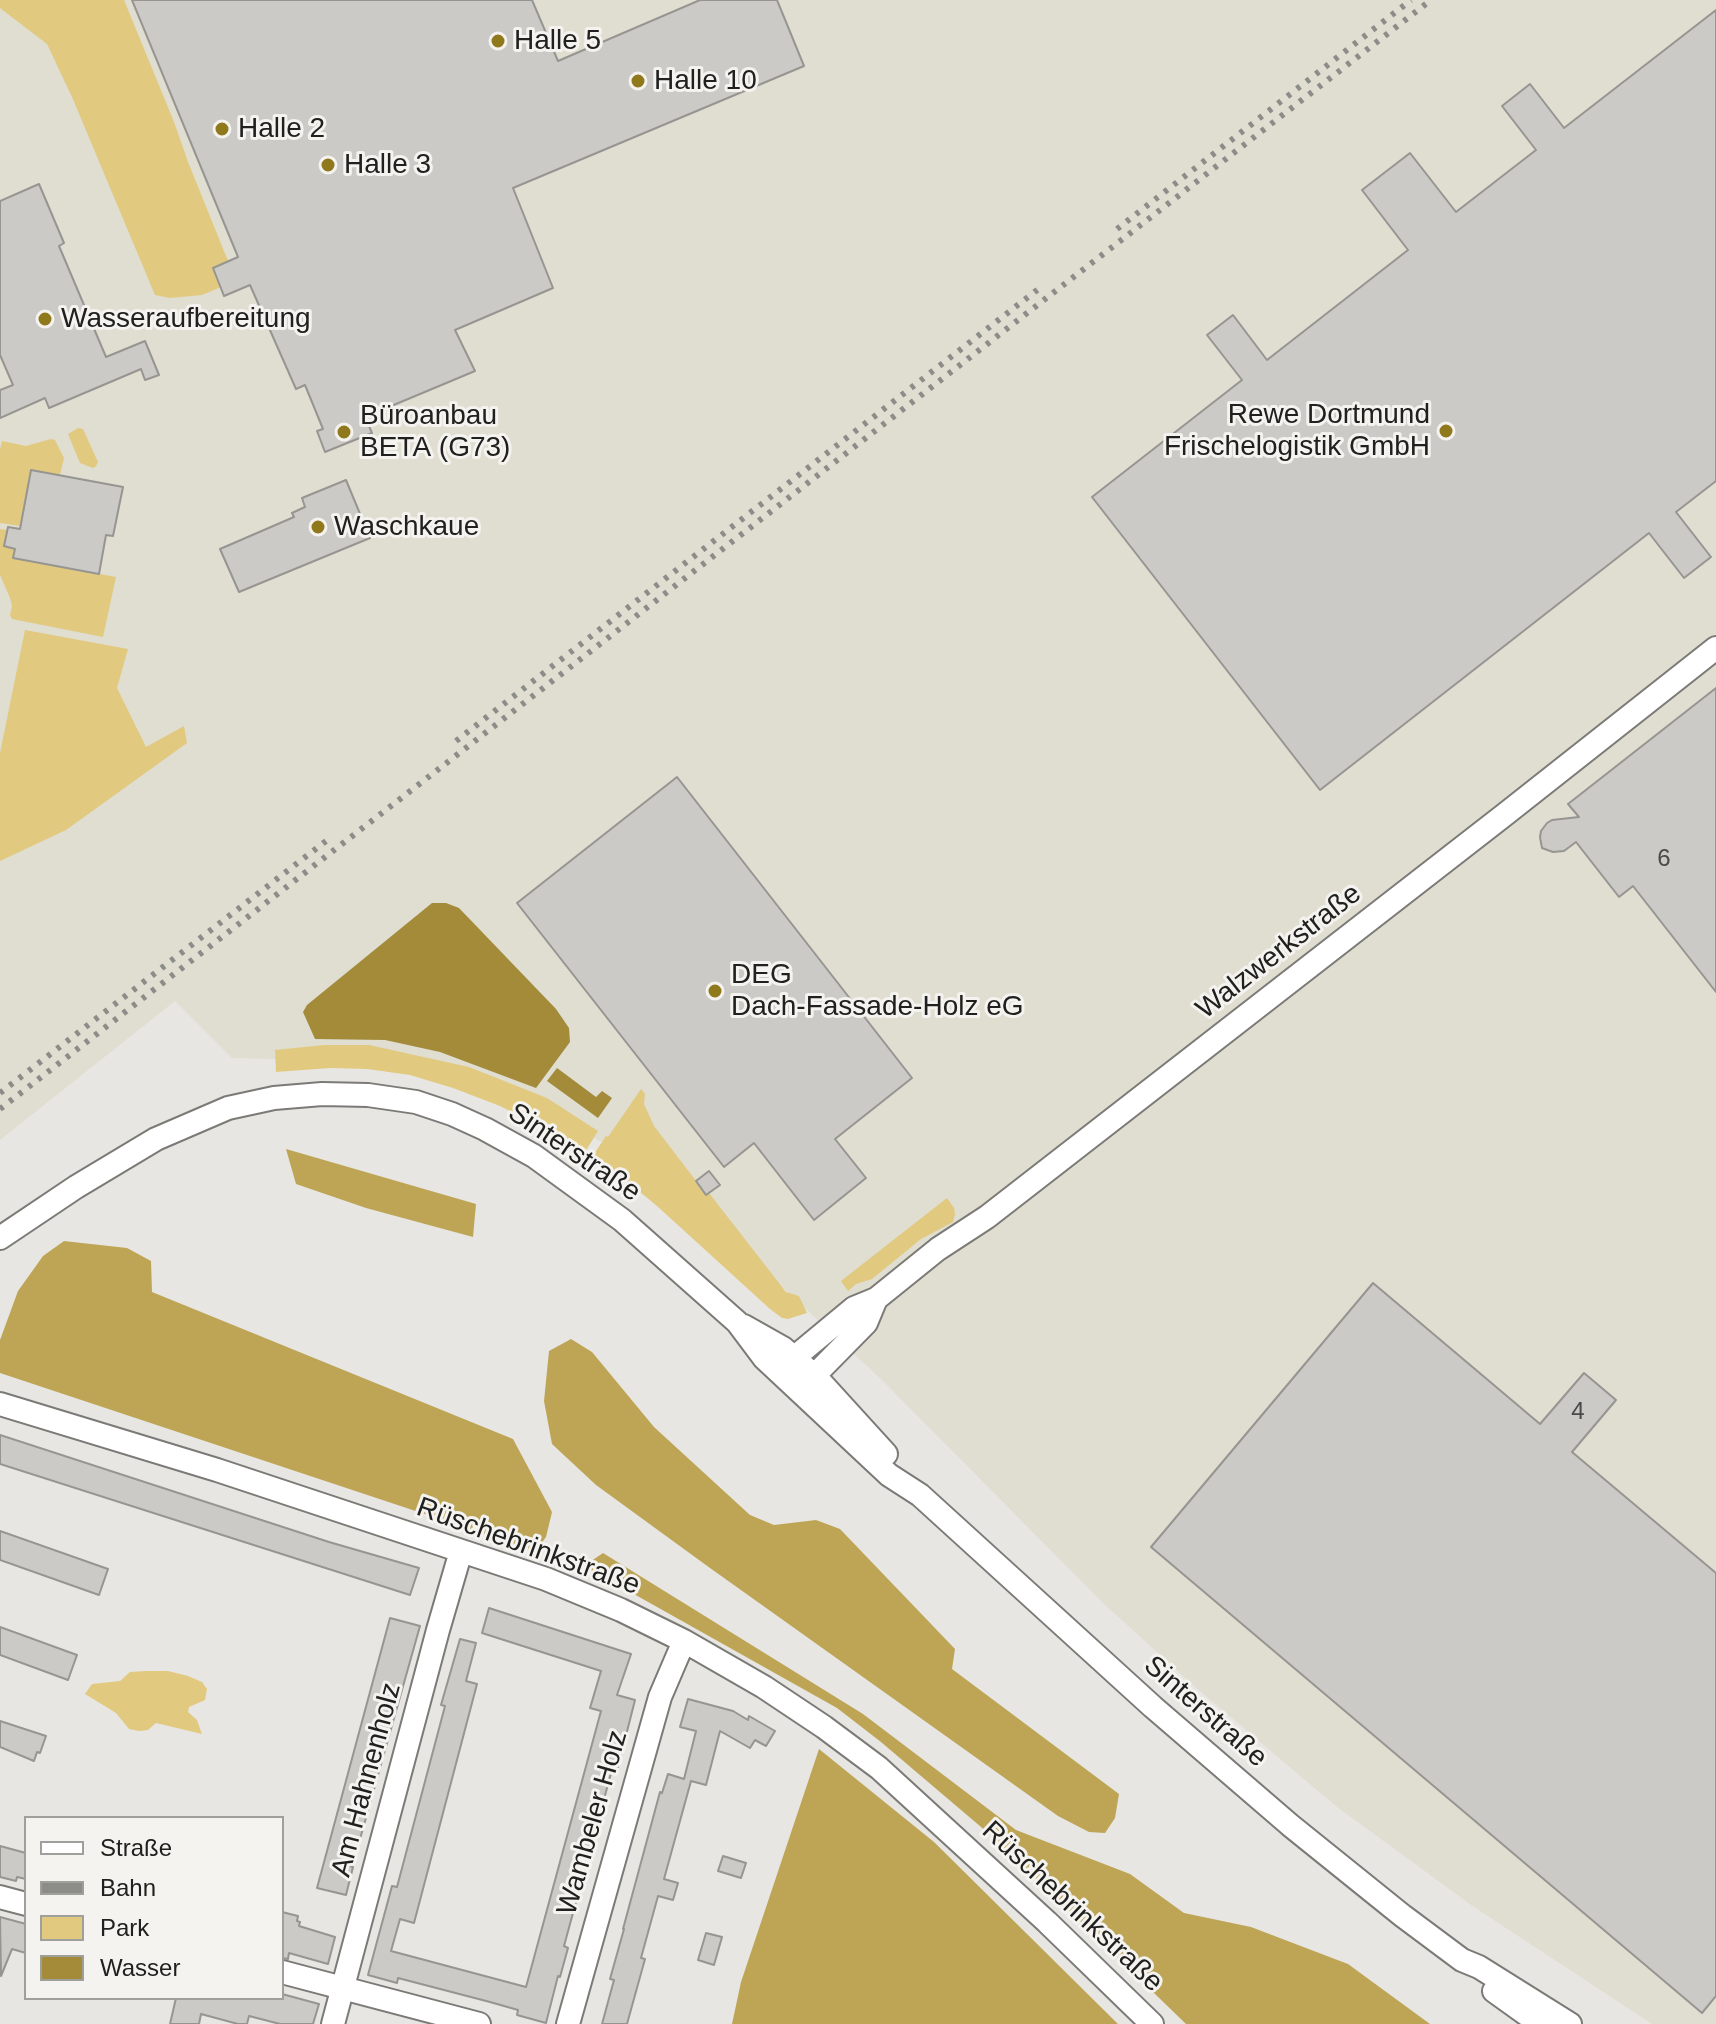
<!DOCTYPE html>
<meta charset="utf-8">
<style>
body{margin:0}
#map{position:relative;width:1716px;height:2024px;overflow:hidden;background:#e7e6e2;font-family:Arial,sans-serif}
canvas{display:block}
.legend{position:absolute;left:24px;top:1816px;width:260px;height:184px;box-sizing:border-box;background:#f4f3ef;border:2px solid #9f9f9b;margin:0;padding:10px 14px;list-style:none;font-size:24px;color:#20201e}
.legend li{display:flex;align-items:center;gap:16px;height:40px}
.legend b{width:40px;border:2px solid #9f9f9b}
</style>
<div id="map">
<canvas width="1716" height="2024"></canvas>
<ul class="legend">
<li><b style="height:10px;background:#fff"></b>Straße</li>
<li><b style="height:10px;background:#8c8c89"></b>Bahn</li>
<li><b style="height:22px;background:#e1ca7f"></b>Park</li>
<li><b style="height:22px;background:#a38b3a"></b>Wasser</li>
</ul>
</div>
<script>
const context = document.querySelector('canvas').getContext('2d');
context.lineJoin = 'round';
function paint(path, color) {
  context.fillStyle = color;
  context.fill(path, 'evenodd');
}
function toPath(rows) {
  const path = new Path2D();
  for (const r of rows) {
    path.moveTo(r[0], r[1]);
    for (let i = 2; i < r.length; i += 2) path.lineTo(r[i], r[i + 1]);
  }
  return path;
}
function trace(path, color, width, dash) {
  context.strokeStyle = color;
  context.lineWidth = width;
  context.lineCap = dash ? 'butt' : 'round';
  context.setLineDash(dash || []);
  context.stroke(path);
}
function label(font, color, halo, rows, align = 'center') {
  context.font = font + ' Arial,sans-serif';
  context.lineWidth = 6;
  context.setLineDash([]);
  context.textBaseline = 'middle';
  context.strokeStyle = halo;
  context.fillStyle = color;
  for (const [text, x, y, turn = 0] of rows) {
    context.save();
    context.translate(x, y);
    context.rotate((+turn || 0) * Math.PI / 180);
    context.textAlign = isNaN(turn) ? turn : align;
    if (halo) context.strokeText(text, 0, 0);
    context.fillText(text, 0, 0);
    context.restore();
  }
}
const built = toPath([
 [0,0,1716,0,1716,2024,1652,2024,1474,1907,1337,1807,1193,1685,1102,1602,881,1379,651,1165,523,1105,410,1062,232,1058,175,1001,0,1140]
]);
const green = toPath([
 [0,0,124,0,174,122,188,162,228,261,213,268,221,287,202,295,170,298,155,295,72,97,47,44,0,8],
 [78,428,83,429,98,462,96,466,93,468,80,463,68,434],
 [51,439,55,440,64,458,60,475,31,470,20,526,0,523,0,450,2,441,26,446],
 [0,529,7,530,4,546,15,549,14,558,116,577,103,637,12,619,10,615,12,606,10,598,0,575],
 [25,630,128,649,117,688,146,747,184,726,187,743,66,830,0,861,0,753],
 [324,1045,369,1045,469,1067,547,1098,598,1131,585,1152,557,1135,500,1106,453,1088,410,1075,367,1069,330,1068,276,1072,275,1050],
 [641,1089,645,1094,644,1104,654,1126,706,1194,709,1193,786,1292,799,1296,807,1313,788,1319,782,1318,770,1309,657,1206,623,1178,592,1157,606,1136,608,1137],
 [947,1198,954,1208,955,1214,953,1222,921,1239,872,1279,856,1284,848,1291,841,1281],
 [147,1671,168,1671,188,1676,202,1682,207,1689,205,1700,189,1707,188,1712,197,1720,202,1734,156,1723,148,1730,139,1731,129,1729,116,1713,85,1694,92,1684,120,1681,130,1672]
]);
const forest = toPath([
 [286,1149,476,1204,473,1237,366,1208,296,1184],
 [64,1241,127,1248,151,1261,152,1292,513,1439,552,1512,546,1537,536,1551,0,1373,0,1340,18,1291,43,1256],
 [571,1339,592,1352,654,1427,750,1515,774,1525,816,1520,840,1529,955,1649,952,1669,1119,1794,1115,1818,1105,1833,1089,1832,1058,1816,710,1568,596,1485,552,1444,544,1401,549,1351],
 [603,1553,863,1714,1016,1830,1130,1874,1184,1913,1251,1927,1348,1964,1430,2024,1186,2024,994,1838,881,1742,837,1708,584,1566],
 [819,1749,934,1842,1118,2024,732,2024,741,1982]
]);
const water = toPath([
 [432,903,446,903,459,908,556,1009,569,1028,570,1042,536,1088,440,1052,385,1040,315,1039,303,1012,307,1005],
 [557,1068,596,1097,602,1091,612,1098,598,1118,547,1081]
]);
const building = toPath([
 [132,0,532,0,558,61,700,0,777,0,804,66,513,188,553,288,455,330,475,371,365,417,372,433,325,452,317,431,323,429,305,385,296,389,250,285,224,296,213,268,238,257,132,0],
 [1716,10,1716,481,1676,512,1711,557,1684,578,1649,533,1320,790,1092,497,1242,380,1207,335,1233,315,1267,360,1408,250,1362,190,1410,153,1456,212,1536,150,1502,106,1530,84,1564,128,1716,10],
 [39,184,64,243,59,246,106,357,145,341,159,375,145,380,141,369,49,408,45,398,0,418,0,390,13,385,0,355,0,201,39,184],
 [31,470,123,487,113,536,106,535,99,574,13,558,15,549,4,546,8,527,20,529,31,470],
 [346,480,370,538,239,592,220,549,294,517,292,513,305,507,302,498,346,480],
 [1716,688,1716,992,1633,886,1619,897,1576,842,1564,851,1553,852,1542,848,1540,837,1541,831,1547,823,1552,820,1579,817,1568,804,1716,688],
 [677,777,912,1078,835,1139,866,1178,814,1220,754,1143,724,1167,517,903,677,777],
 [709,1171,720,1185,706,1195,696,1181,709,1171],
 [1373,1283,1540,1424,1584,1373,1616,1400,1572,1452,1716,1573,1716,1996,1702,2013,1151,1547,1373,1283],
 [0,1435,329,1542,419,1568,410,1595,0,1464,0,1435],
 [0,1531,108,1569,99,1595,0,1560,0,1531],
 [489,1608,631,1654,617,1695,635,1700,618,1767,613,1766,564,1946,568,1948,560,1977,558,1976,546,2023,517,2015,518,2010,490,2002,398,1978,397,1983,368,1975,392,1886,397,1887,445,1706,441,1705,460,1639,476,1643,466,1681,477,1684,414,1923,400,1919,391,1951,526,1987,601,1711,590,1708,601,1671,482,1633,489,1608],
 [390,1618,420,1626,360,1839,354,1837,347,1865,353,1867,346,1895,317,1888,390,1618],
 [0,1627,77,1655,68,1680,0,1655,0,1627],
 [688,1699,733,1711,748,1720,749,1716,775,1731,766,1746,755,1740,750,1748,720,1731,706,1785,691,1781,664,1879,678,1883,673,1900,658,1896,641,1958,645,1959,627,2024,602,2024,614,1980,610,1979,624,1929,623,1929,660,1792,662,1793,668,1774,684,1779,696,1731,680,1727,688,1699],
 [0,1721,46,1736,40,1753,37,1752,34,1761,0,1747,0,1721],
 [0,1846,26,1853,26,1879,17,1877,16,1881,0,1877,0,1846],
 [723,1856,746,1863,741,1878,718,1871,723,1856],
 [282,1912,298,1916,297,1921,300,1922,299,1926,335,1937,328,1964,289,1953,288,1959,282,1958,282,1912],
 [0,1917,26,1924,26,1953,12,1949,1,1976,0,1917],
 [706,1933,722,1937,714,1965,698,1960,706,1933],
 [282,1994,319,2004,313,2024,280,2024,249,2016,247,2024,238,2024,201,2014,199,2024,170,2024,176,1998,282,1998,282,1994]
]);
const minor = toPath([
 [0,1238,76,1187,156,1139,228,1108,274,1098,322,1094,368,1095,416,1102,452,1114,485,1129,534,1156,622,1220,737,1322,764,1358,889,1475,920,1495,1153,1707,1290,1825,1403,1916,1462,1960,1479,1967,1570,2024],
 [744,1326,783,1348,815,1376,886,1454],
 [778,1371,854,1308,876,1299,938,1249,987,1217,1503,816,1716,648],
 [803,1387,866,1323,876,1299],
 [0,1404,217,1470,546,1579,621,1610,684,1641,764,1687,824,1727,879,1768,1047,1922,1152,2024],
 [0,1897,26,1904],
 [282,1972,479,2024],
 [1494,1991,1540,2024],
 [333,2024,438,1630,461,1551],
 [568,2024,660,1697,684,1641]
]);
const rail = toPath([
 [1117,229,1411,0],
 [456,741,1041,287],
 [0,1093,326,841],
 [0,1109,1431,0]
]);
const markers = [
 [498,41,8,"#90781d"],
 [638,81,8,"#90781d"],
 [222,129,8,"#90781d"],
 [328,165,8,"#90781d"],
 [45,319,8,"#90781d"],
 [1446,431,8,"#90781d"],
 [344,432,8,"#90781d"],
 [318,527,8,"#90781d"],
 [715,991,8,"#90781d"]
];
const numberNames = [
 ["6",1664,859],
 ["4",1578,1412]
];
const poiNames = [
 ["Halle 5",514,41],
 ["Halle 10",654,81],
 ["Halle 2",238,129],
 ["Halle 3",344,165],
 ["Wasseraufbereitung",61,319],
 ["Rewe Dortmund",1430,415,"right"],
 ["Frischelogistik GmbH",1430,447,"right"],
 ["Büroanbau",360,416],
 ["BETA (G73)",360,448],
 ["Waschkaue",334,527],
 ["DEG",731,975],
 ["Dach-Fassade-Holz eG",731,1007]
];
const streetNames = [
 ["Walzwerkstraße",1279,952,-38],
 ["Sinterstraße",574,1153,34],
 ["Rüschebrinkstraße",528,1547,20],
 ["Sinterstraße",1205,1712,41],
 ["Am Hahnenholz",367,1780,-75],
 ["Wambeler Holz",593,1823,-74],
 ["Rüschebrinkstraße",1072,1907,43]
];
paint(built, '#e0ddd1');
paint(green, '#e1ca7f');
paint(forest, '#bea556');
paint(water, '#a38b3a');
paint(building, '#cbcac6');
trace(building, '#969591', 2);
trace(minor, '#7b7a76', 26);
trace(minor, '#fff', 22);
trace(rail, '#8c8c89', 6, [4, 8]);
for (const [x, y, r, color] of markers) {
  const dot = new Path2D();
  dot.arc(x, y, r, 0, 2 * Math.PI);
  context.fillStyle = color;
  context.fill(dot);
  trace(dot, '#f4f3ef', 3);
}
label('24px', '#4b4a48', null, numberNames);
label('28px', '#20201e', '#f4f3ef', poiNames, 'left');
label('28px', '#20201e', '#f4f3ef', streetNames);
</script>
